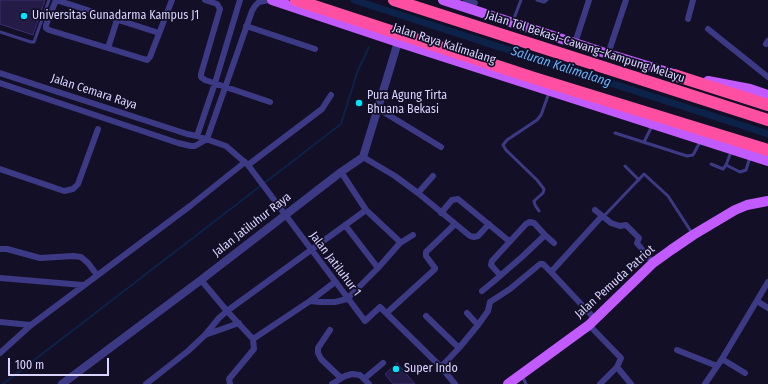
<!DOCTYPE html>
<meta charset="utf-8">
<style>
body{margin:0}
#map{position:relative;width:768px;height:384px;overflow:hidden;background:#130f26;font-family:"Fira Sans Condensed",sans-serif}
canvas{display:block}
.scale{position:absolute;left:8px;top:358px;width:101px;height:18px;box-sizing:border-box;border:2px solid #d9d4ff;border-top:0;padding-left:5px;font-size:12px;line-height:14px;white-space:nowrap;color:#d9d4ff;-webkit-text-stroke:3px #130f26;paint-order:stroke}
</style>
<div id="map">
<canvas width="768" height="384"></canvas>
<div class="scale">100 m</div>
</div>
<script>
const context = document.querySelector('canvas').getContext('2d');
context.lineJoin = 'round';
function toPath(rows) {
  const path = new Path2D();
  for (const r of rows) {
    path.moveTo(r[0], r[1]);
    for (let i = 2; i < r.length; i += 2) path.lineTo(r[i], r[i + 1]);
  }
  return path;
}
function trace(path, color, width, dash) {
  context.strokeStyle = color;
  context.lineWidth = width;
  context.lineCap = dash ? 'butt' : 'round';
  context.setLineDash(dash || []);
  context.stroke(path);
}
function paint(path, color) {
  context.fillStyle = color;
  context.fill(path, 'evenodd');
}
function label(font, color, halo, rows, align = 'center') {
  context.font = font + ' "Fira Sans Condensed",sans-serif';
  context.lineWidth = 3.5;
  context.setLineDash([]);
  context.textBaseline = 'middle';
  context.strokeStyle = halo;
  context.fillStyle = color;
  for (const [text, x, y, turn = 0] of rows) {
    context.save();
    context.translate(x, y);
    context.rotate((+turn || 0) * Math.PI / 180);
    context.textAlign = isNaN(turn) ? turn : align;
    if (halo) context.strokeText(text, 0, 0);
    context.fillText(text, 0, 0);
    context.restore();
  }
}
const stream = toPath([
 [3,384,341,124,358,70,369,47]
]);
const canal = toPath([
 [354,0,768,134]
]);
const building = toPath([
 [0,0,45,0,33,35,0,24,0,0],
 [397,363,415,384,393,384,385,374,397,363]
]);
const service = toPath([
 [537,0,544,2,547,0],
 [513,21,521,0],
 [0,32,31,42,34,42,49,0],
 [615,133,687,156,693,155,700,142],
 [644,142,652,126],
 [711,164,723,169,726,165,731,152],
 [726,165,740,172,746,170,750,157],
 [625,166,639,180],
 [539,211,535,205,534,201,543,193,544,189,537,180,506,150,503,145,507,140,537,120,541,115,549,93],
 [604,216,644,174,668,196,692,233],
 [522,376,526,384]
]);
const minor = toPath([
 [56,0,46,25,46,28,49,30,147,60,150,57,172,0],
 [56,0,159,33],
 [205,0,217,4,220,9,201,74,201,77,205,80,270,102],
 [466,0,475,3],
 [688,19,693,0],
 [246,26,315,49],
 [708,29,768,77],
 [575,43,589,0],
 [766,44,768,41],
 [108,48,117,20],
 [608,54,626,0],
 [0,73,187,134,197,136,215,83,240,0],
 [0,83,178,143,191,146,195,146,207,139,252,11,255,6,259,2,269,0],
 [377,108,441,147],
 [197,136,226,146,248,165,365,321,380,307,441,367,455,384],
 [363,157,395,176,418,193,470,236,474,237,478,236,489,224],
 [248,165,322,109,331,95],
 [0,169,64,191,73,189,78,184,98,129],
 [341,172,366,210],
 [418,193,433,176],
 [595,210,611,223,620,226,626,225,639,238,637,243,653,263],
 [441,213,452,200,458,199,509,241],
 [345,225,378,268,400,243,413,235],
 [545,235,554,243],
 [0,249,7,249,40,258,73,256,81,257,88,263,97,275],
 [551,272,602,216],
 [0,278,83,285],
 [201,280,227,311,253,339,254,349,229,379,230,384],
 [482,291,493,282,523,256,545,235,534,223,530,222,526,224,492,261,491,265,500,275],
 [310,301,320,302,335,302,347,299,378,268],
 [757,301,768,308],
 [390,310,435,269,435,268,426,256,426,252,455,224],
 [467,313,478,325],
 [426,316,459,348],
 [0,322,31,325],
 [589,325,621,358,617,367],
 [330,330,318,348,318,353,321,359,341,378],
 [205,335,239,323],
 [253,339,310,301,335,282],
 [677,350,717,366],
 [0,353,31,325,190,206,245,162],
 [722,359,745,373],
 [441,367,459,348,478,325,488,311,490,302,510,289,540,264,543,264,551,272,595,319],
 [365,378,383,363],
 [146,384,188,351,205,335,219,318,227,311,366,210,398,240,400,243],
 [332,384,345,376,352,374,360,375,369,384],
 [600,384,617,367,631,384],
 [705,384,722,359,768,282]
]);
const tertiary = toPath([
 [62,384,201,280,341,172,363,157,398,42]
]);
const primary = toPath([
 [272,0,398,42,768,161],
 [443,0,608,54,680,76],
 [708,81,750,89,768,95],
 [508,384,589,325,653,263,671,250,693,235,735,210,747,205,768,201]
]);
const motorway = toPath([
 [296,0,534,78,768,150],
 [394,0,768,120],
 [674,75,768,105]
]);
const markers = [
 [24,16,4,"#00e5ff"],
 [359,103,4,"#00e5ff"],
 [396,369,4,"#00e5ff"]
];
const poiNames = [
 ["Universitas Gunadarma Kampus J1",32,16],
 ["Pura Agung Tirta",367,96],
 ["Bhuana Bekasi",367,110],
 ["Super Indo",404,369]
];
const streetNames = [
 ["Jalan Raya Kalimalang",444,44,18],
 ["Jalan Tol Bekasi–Cawang–Kampung Melayu",585,47,18],
 ["Jalan Cemara Raya",94,92,18],
 ["Jalan Jatiluhur Raya",252,225,-38],
 ["Jalan Jatiluhur 1",335,264,53],
 ["Jalan Pemuda Patriot",615,282,-42]
];
const waterNames = [
 ["Saluran Kalimalang",561,67,18]
];
trace(stream, '#0c2248', 2);
trace(canal, '#0c2248', 7);
paint(building, '#241b47');
trace(building, '#3b2d73', 1);
trace(service, '#3d3a85', 3);
trace(minor, '#3d3a85', 6);
trace(tertiary, '#3d3a85', 8);
trace(primary, '#c25bff', 10);
trace(motorway, '#ff4fa3', 12);
for (const [x, y, r, color] of markers) {
  const dot = new Path2D();
  dot.arc(x, y, r, 0, 2 * Math.PI);
  context.fillStyle = color;
  context.fill(dot);
  trace(dot, '#130f26', 1.5);
}
label('12px', '#d9d4ff', '#130f26', poiNames, 'left');
label('12px', '#d9d4ff', '#130f26', streetNames);
label('italic 13px', '#62b6ff', '#130f26', waterNames);
</script>
